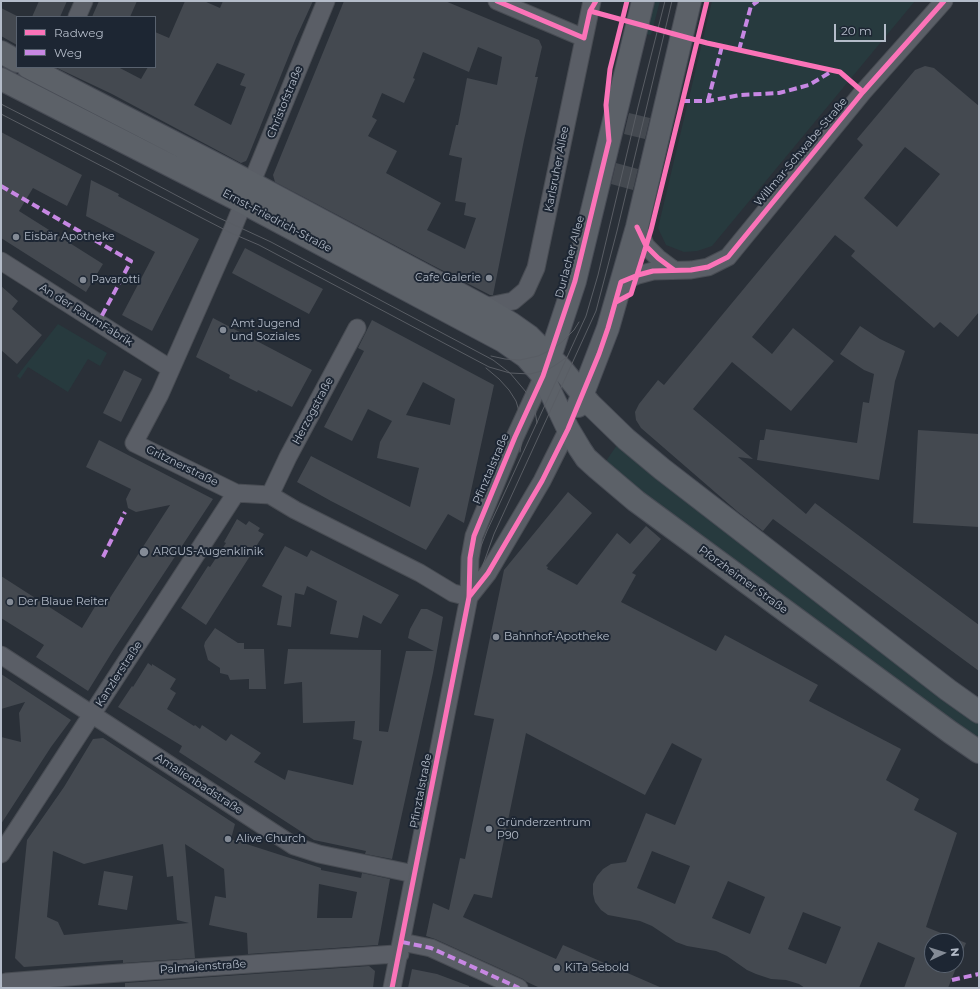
<!DOCTYPE html>
<meta charset="utf-8">
<style>
body{margin:0}
#map{position:relative;width:980px;height:989px;overflow:hidden;background:#2a3038;font-family:Montserrat,sans-serif}
canvas{display:block}
.frame{position:absolute;inset:0;border:2px solid #b4bcc9;pointer-events:none}
.legend{position:absolute;left:16px;top:16px;width:140px;height:52px;box-sizing:border-box;background:#1d2633;border:1px solid #59626f;margin:0;padding:5px 7px;list-style:none;font-size:12px;color:#b4bcc9}
.legend li{display:flex;align-items:center;gap:8px;height:20px}
.legend b{width:20px;border:1px solid #59626f}
.north{position:absolute;left:924px;top:933px;width:40px;height:40px;box-sizing:border-box;background:#1d2633;border:1px solid #59626f;border-radius:50%;rotate:86deg;font-size:11px;font-weight:700;line-height:16px;text-align:center;color:#b4bcc9}
.north::after{content:'';display:block;margin:auto;width:14px;height:18px;background:#848b96;clip-path:polygon(50% 0,100% 100%,50% 72%,0 100%)}
.scale{position:absolute;left:834px;top:24px;width:52px;height:18px;box-sizing:border-box;border:2px solid #b4bcc9;border-top:0;padding-left:5px;font-size:12px;line-height:14px;white-space:nowrap;color:#b4bcc9;-webkit-text-stroke:3px #1d2633;paint-order:stroke}
</style>
<div id="map">
<canvas width="980" height="989"></canvas>
<div class="frame"></div>
<ul class="legend">
<li><b style="height:5px;background:#fb73b8"></b>Radweg</li>
<li><b style="height:5px;background:#c787e3"></b>Weg</li>
</ul>
<div class="north">N</div>
<div class="scale">20 m</div>
</div>
<script>
const context = document.querySelector('canvas').getContext('2d');
context.lineJoin = 'round';
function paint(path, color) {
  context.fillStyle = color;
  context.fill(path, 'evenodd');
}
function toPath(rows) {
  const path = new Path2D();
  for (const r of rows) {
    path.moveTo(r[0], r[1]);
    for (let i = 2; i < r.length; i += 2) path.lineTo(r[i], r[i + 1]);
  }
  return path;
}
function trace(path, color, width, dash) {
  context.strokeStyle = color;
  context.lineWidth = width;
  context.lineCap = dash ? 'butt' : 'round';
  context.setLineDash(dash || []);
  context.stroke(path);
}
function label(font, color, halo, rows, align = 'center') {
  context.font = font + ' Montserrat,sans-serif';
  context.lineWidth = 4;
  context.setLineDash([]);
  context.textBaseline = 'middle';
  context.strokeStyle = halo;
  context.fillStyle = color;
  for (const [text, x, y, turn = 0] of rows) {
    context.save();
    context.translate(x, y);
    context.rotate((+turn || 0) * Math.PI / 180);
    context.textAlign = isNaN(turn) ? turn : align;
    if (halo) context.strokeText(text, 0, 0);
    context.fillText(text, 0, 0);
    context.restore();
  }
}
const green = toPath([
 [653,1,660,1,651,35,645,34],
 [712,1,915,1,712,246,697,251,684,252,666,245,658,228],
 [58,324,107,353,100,366,88,359,68,392,28,367,20,379,17,376],
 [619,442,979,715,979,748,602,467]
]);
const building = toPath([
 [39,1,67,1,60,17,32,17],
 [99,1,137,1,130,17,92,17],
 [185,1,204,1,220,8,223,1,313,1,296,38,248,157,246,161,241,163,112,94,55,67,118,67,141,79,148,67,155,67,155,32,169,38],
 [217,63,245,74,240,85,246,87,231,125,194,105],
 [344,1,445,1,539,40,542,47,535,77,538,77,524,140,493,295,490,295,432,265,275,182,273,175],
 [478,47,502,57,497,85,467,78,458,125,456,125,449,155,462,158,455,201,466,203,464,215,476,218,465,249,427,230,441,203,386,173,397,151,368,136,377,120,372,117,382,93,404,103,415,79,413,78,423,52,469,72],
 [1,8,17,16,17,45,1,36],
 [925,66,934,68,979,106,979,312,958,337,940,322,934,328,851,256,855,251,835,235,752,337,772,354,793,328,834,361,791,411,732,362,693,409,753,459,738,457,806,514,815,503,979,625,979,671,773,519,763,531,738,512,641,428,636,420,635,412,639,404,658,380,664,385,863,145,857,139,915,70],
 [905,147,940,174,897,227,864,198],
 [629,113,650,118,645,139,624,134],
 [1,132,82,175,67,206,33,188,19,211,103,264,86,292,1,238],
 [616,163,638,169,633,190,611,184],
 [91,180,119,194,118,196,199,239,152,331,122,315,155,252,86,216],
 [245,248,323,289,309,314,232,273],
 [1,286,18,301,12,309,42,335,17,364,1,350],
 [213,318,312,370,292,407,258,390,257,392,229,378,230,375,196,357],
 [372,320,494,385,464,523,448,514,426,550,331,501,297,482,311,456,410,507,419,468,377,458,380,442,392,421,368,409,352,441,324,427,364,351,358,348],
 [423,382,455,399,450,425,406,415],
 [860,326,880,339,905,351,895,381,879,480,757,460,760,440,764,440,766,429,857,443,863,402,869,403,874,374,864,370,840,354],
 [124,370,142,379,121,422,103,413],
 [918,430,979,434,979,527,913,523],
 [99,440,213,499,114,649,88,691,36,657,44,645,1,618,1,576,82,628,99,600,106,604,170,505,136,512,128,508,126,499,131,489,86,467],
 [568,492,592,513,546,566,548,567,547,569,577,585,617,533,630,544,646,526,661,539,632,573,636,575,621,602,716,651,725,635,818,685,809,701,901,749,886,780,919,799,914,810,957,833,926,927,966,943,948,988,904,988,915,958,878,942,859,988,805,988,799,984,786,980,771,979,756,974,747,970,727,956,716,951,687,946,676,942,652,926,640,921,608,915,601,910,595,902,593,894,593,884,597,876,603,869,611,864,626,862,646,813,675,825,702,759,672,743,645,795,526,733,492,898,474,894,463,917,556,959,563,945,662,988,540,988,527,982,523,979,435,939,426,936,433,903,449,910,460,858,465,859,494,719,474,715,504,570],
 [652,851,690,866,675,904,637,888],
 [728,881,765,897,750,934,712,918],
 [803,912,841,927,826,964,788,949],
 [932,941,956,941,956,965,932,965],
 [237,519,246,525,249,521,260,528,258,531,264,534,206,625,181,608,208,566,210,567,226,543,224,542],
 [285,546,307,557,311,550,399,595,381,624,363,615,358,638,330,634,337,601,307,586,304,595,295,593,291,627,277,625,282,596,262,586],
 [421,609,427,609,443,617,433,673,392,859,365,854,366,851,314,840,179,752,182,746,118,707,132,686,133,687,148,663,152,666,152,664,176,679,170,689,176,693,167,709,194,726,195,725,200,729,202,725,226,741,231,734,261,753,254,762,285,780,288,770,353,785,362,741,353,739,355,721,303,723,302,682,284,684,288,649,381,650,379,731,388,732,406,651,434,651,408,638,410,629],
 [215,628,238,643,244,643,244,649,264,649,266,689,249,689,249,679,230,680,228,675,220,673,220,668,208,660,204,646,205,642],
 [1,674,71,720,51,747,1,824,1,737,21,742,19,713,25,702,1,709],
 [103,738,235,824,231,839,321,868,321,870,361,878,362,873,390,879,378,945,248,954,247,933,209,925,215,896,226,898,224,869,185,844,195,958,123,963,123,960,24,967,15,958,27,840,64,787,93,739],
 [163,844,167,877,173,876,177,920,189,923,64,935,58,922,47,917,53,851,84,864],
 [319,884,357,892,352,918,317,918],
 [104,871,133,876,127,910,98,905],
 [369,966,375,971,373,988,125,988,125,983],
 [412,969,437,974,469,986,469,988,408,988]
]);
const minor = toPath([
 [326,1,231,233,160,394,134,443,236,493,270,495,295,510,420,573,453,593,469,597],
 [497,1,584,38],
 [77,17,84,1],
 [637,227,646,246,658,258,674,270],
 [1,261,171,369],
 [621,282,638,275,653,271,691,270,708,267,728,257,863,92,944,1],
 [484,307,513,301,526,290,536,268,592,1],
 [270,495,288,457,357,328],
 [469,597,488,573,542,481,568,429],
 [1,655,294,846,319,854,414,874],
 [1,854,236,493],
 [402,942,431,948,519,988],
 [6,982,106,974,395,954,400,954],
 [392,988,469,597,470,558,474,536,515,437,543,376]
]);
const major = toPath([
 [1,52,17,61],
 [28,67,227,170,484,307,512,324,529,336,562,369,590,404,626,439,662,469,948,690,979,712],
 [1,79,244,203,503,341,526,357,543,376,568,429,580,449,586,458,597,468,636,501,950,732,979,752],
 [546,369,575,281,643,1],
 [578,406,608,328,637,227,690,1]
]);
const tram = toPath([
 [1,104,110,160,217,217,271,242,493,360,510,373,526,392,535,411,537,423],
 [1,114,231,233,259,245,489,367,510,373,530,374,549,369,557,364,567,357],
 [491,356,505,359,520,360,538,356,553,349,562,342,574,330,579,322],
 [486,368,499,379,509,390,516,401,522,421,523,431,520,452],
 [387,988,465,596,475,561,487,531,586,316,598,275,638,107,665,1],
 [396,988,446,734,479,576,494,534,596,311,617,231,672,1]
]);
const quiet = toPath([
 [739,50,751,6,758,1],
 [682,101,708,101,740,95,779,93,809,85,834,70],
 [708,101,722,46],
 [1,186,131,261,98,323],
 [103,557,125,512],
 [402,942,431,948,519,988],
 [952,980,979,974]
]);
const cycleway = toPath([
 [497,1,584,38,590,11,596,1],
 [590,11,707,43,840,72,863,92],
 [637,227,646,246,658,258,674,270],
 [616,302,631,294,651,230,707,1],
 [469,597,488,573,542,481,568,429,599,354,608,328,621,282,638,275,653,271,691,270,708,267,728,257,863,92,944,1],
 [392,988,469,597,470,558,474,536,515,437,543,376,575,281,609,141,606,105,610,69,627,1]
]);
const markers = [
 [16,237,4,"#848b96"],
 [489,278,4,"#848b96"],
 [83,280,4,"#848b96"],
 [223,330,4,"#848b96"],
 [144,552,5,"#848b96"],
 [10,602,4,"#848b96"],
 [496,637,4,"#848b96"],
 [489,829,4,"#848b96"],
 [228,839,4,"#848b96"],
 [557,968,4,"#848b96"]
];
const streetNames = [
 ["Christofstraße",285,102,-68],
 ["Willmar-Schwabe-Straße",801,152,-50],
 ["Karlsruher Allee",557,169,-79],
 ["Ernst-Friedrich-Straße",277,221,28],
 ["Durlacher Allee",570,257,-75],
 ["An der RaumFabrik",86,315,32],
 ["Herzogstraße",313,411,-62],
 ["Gritznerstraße",182,466,26],
 ["Pfinztalstraße",491,469,-67],
 ["Pforzheimer Straße",743,580,36],
 ["Kanzlerstraße",119,674,-57],
 ["Amalienbadstraße",199,784,33],
 ["Pfinztalstraße",421,791,-79],
 ["Palmaienstraße",203,967,-4]
];
const poiNames = [
 ["Eisbär Apotheke",24,237],
 ["Cafe Galerie",481,278,"right"],
 ["Pavarotti",91,280],
 ["Amt Jugend",231,324],
 ["und Soziales",231,337],
 ["ARGUS-Augenklinik",153,552],
 ["Der Blaue Reiter",18,602],
 ["Bahnhof-Apotheke",504,637],
 ["Gründerzentrum",497,823],
 ["P90",497,836],
 ["Alive Church",236,839],
 ["KiTa Sebold",565,968]
];
paint(green, '#273a3e');
paint(building, '#444950');
trace(minor, '#484c53', 19);
trace(major, '#484c55', 24);
trace(minor, '#5a5e66', 17);
trace(major, '#5c6168', 22);
trace(tram, '#595d64', 1);
trace(quiet, '#c787e3', 4, [8, 4]);
trace(cycleway, '#fb73b8', 5);
for (const [x, y, r, color] of markers) {
  const dot = new Path2D();
  dot.arc(x, y, r, 0, 2 * Math.PI);
  context.fillStyle = color;
  context.fill(dot);
  trace(dot, '#1d2633', 1.5);
}
label('11px', '#b4bcc9', '#1d2633', streetNames);
label('11px', '#b4bcc9', '#1d2633', poiNames, 'left');
</script>
